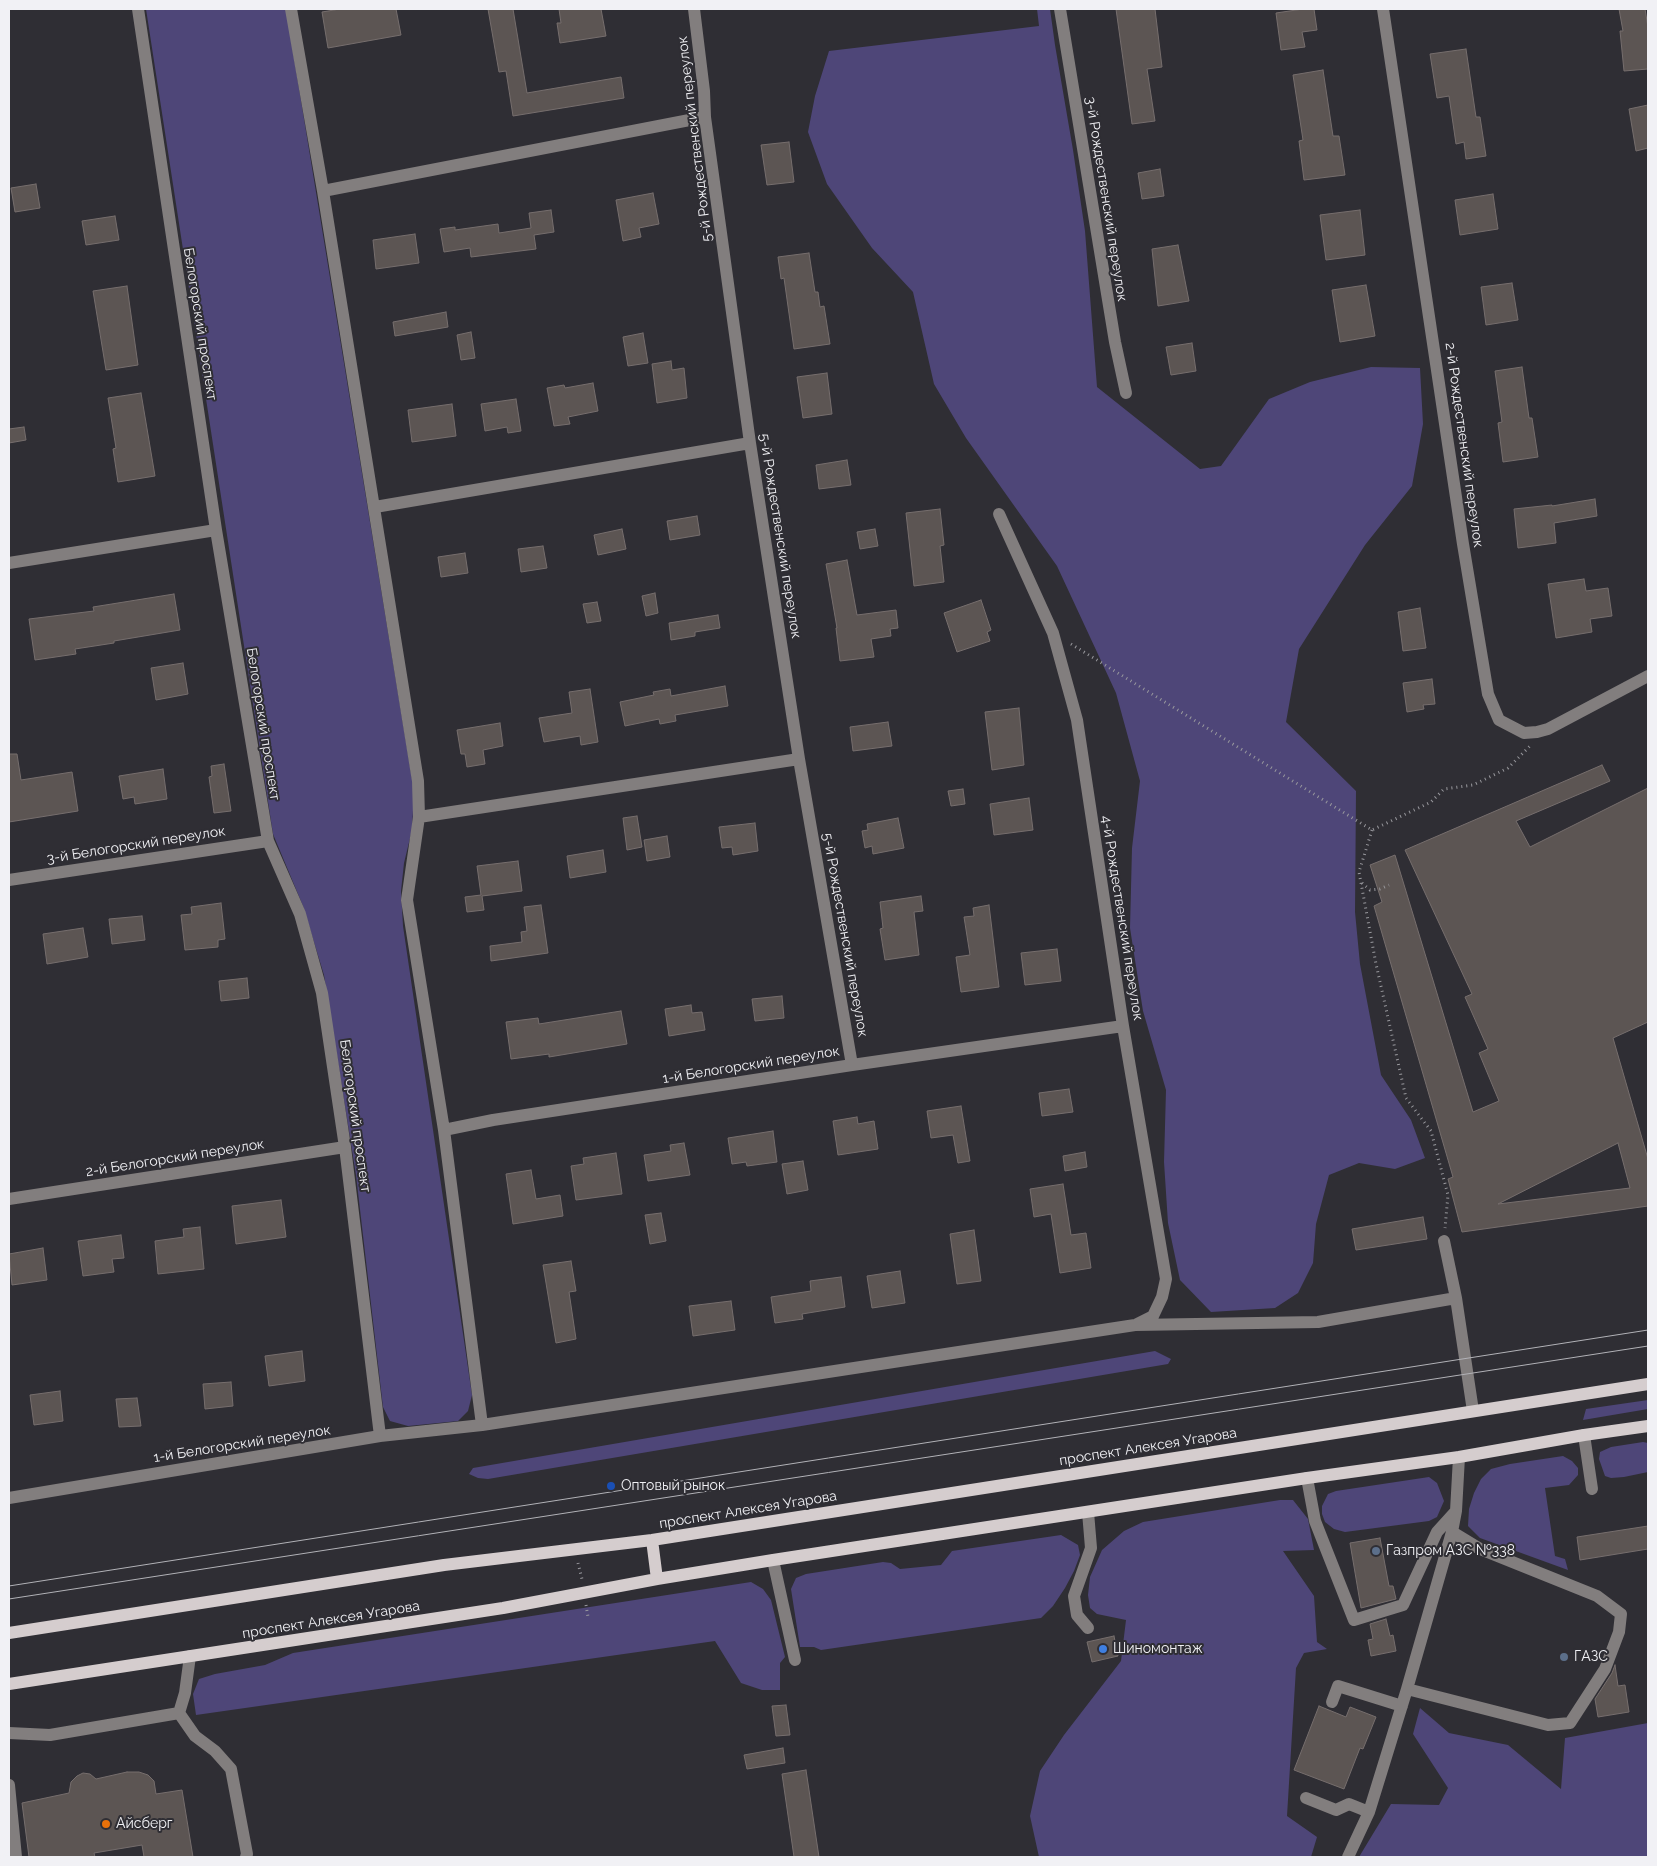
<!DOCTYPE html>
<meta charset="utf-8">
<style>
body{margin:0}
#map{position:relative;width:1657px;height:1866px;overflow:hidden;background:#2f2e34;font-family:Raleway,sans-serif}
canvas{display:block}
.frame{position:absolute;inset:0;border:10px solid #f1f1f5;pointer-events:none}
</style>
<div id="map">
<canvas width="1657" height="1866"></canvas>
<div class="frame"></div>
</div>
<script>
const context = document.querySelector('canvas').getContext('2d');
context.lineJoin = 'round';
function paint(path, color) {
  context.fillStyle = color;
  context.fill(path, 'evenodd');
}
function toPath(rows) {
  const path = new Path2D();
  for (const r of rows) {
    path.moveTo(r[0], r[1]);
    for (let i = 2; i < r.length; i += 2) path.lineTo(r[i], r[i + 1]);
  }
  return path;
}
function trace(path, color, width, dash) {
  context.strokeStyle = color;
  context.lineWidth = width;
  context.lineCap = dash ? 'butt' : 'round';
  context.setLineDash(dash || []);
  context.stroke(path);
}
function label(font, color, halo, rows, align = 'center') {
  context.font = font + ' Raleway,sans-serif';
  context.lineWidth = 4;
  context.setLineDash([]);
  context.textBaseline = 'middle';
  context.strokeStyle = halo;
  context.fillStyle = color;
  for (const [text, x, y, turn = 0] of rows) {
    context.save();
    context.translate(x, y);
    context.rotate((+turn || 0) * Math.PI / 180);
    context.textAlign = isNaN(turn) ? turn : align;
    if (halo) context.strokeText(text, 0, 0);
    context.fillText(text, 0, 0);
    context.restore();
  }
}
const green = toPath([
 [146,9,286,9,414,791,412,830,404,863,401,891,403,926,472,1395,468,1411,458,1421,408,1426,390,1421,383,1407,356,1175,324,975,303,906,273,834],
 [1037,9,1050,9,1055,45,1073,150,1085,231,1097,387,1200,469,1221,466,1269,399,1310,382,1371,367,1420,368,1423,424,1412,486,1365,545,1299,649,1286,722,1356,791,1355,912,1360,964,1381,1075,1411,1120,1425,1158,1395,1169,1359,1163,1329,1175,1316,1224,1313,1263,1298,1293,1275,1308,1211,1312,1180,1280,1168,1223,1164,1162,1166,1090,1143,1011,1130,928,1132,848,1140,781,1116,693,1057,566,966,438,934,384,913,292,872,248,827,184,808,132,815,96,829,51,1039,26],
 [1155,1351,1171,1359,1168,1364,488,1479,478,1478,469,1474,473,1468],
 [1648,1400,1648,1409,1583,1420,1586,1409],
 [1643,1442,1648,1443,1648,1472,1624,1477,1611,1478,1605,1476,1599,1459,1600,1452,1611,1447],
 [1563,1456,1572,1461,1578,1468,1578,1475,1569,1485,1545,1488,1555,1556,1565,1559,1568,1570,1480,1538,1468,1526,1469,1509,1474,1493,1481,1479,1491,1469,1510,1464],
 [1429,1477,1437,1483,1444,1501,1437,1517,1429,1521,1345,1532,1334,1529,1325,1522,1322,1514,1322,1506,1328,1494,1336,1491],
 [1280,1500,1293,1500,1308,1519,1314,1550,1283,1551,1314,1596,1317,1642,1327,1649,1304,1653,1296,1668,1287,1816,1317,1837,1311,1857,1039,1857,1030,1816,1040,1771,1064,1735,1121,1661,1126,1620,1097,1614,1090,1608,1088,1595,1090,1577,1102,1550,1124,1531,1143,1522],
 [1061,1535,1078,1545,1080,1555,1074,1571,1065,1588,1053,1606,1041,1618,821,1650,814,1647,800,1647,791,1589,796,1578,806,1574,883,1562,891,1563,900,1569,941,1565,952,1551],
 [751,1582,763,1589,771,1600,785,1657,780,1663,780,1690,762,1690,741,1683,715,1641,196,1715,193,1694,199,1679,215,1674,265,1665,293,1653],
 [1420,1708,1449,1733,1508,1745,1561,1789,1565,1738,1648,1723,1648,1857,1359,1857,1391,1804,1439,1805,1448,1788,1413,1734]
]);
const building = toPath([
 [340,9,396,9,401,35,328,48,322,12,340,9],
 [488,9,513,9,527,93,621,77,624,98,513,116,506,71,499,72,488,9],
 [559,9,601,9,606,36,560,43,557,23,561,23,559,9],
 [1116,9,1155,9,1162,67,1147,69,1155,121,1132,124,1116,9],
 [1303,9,1314,9,1317,30,1302,32,1305,47,1281,50,1276,13,1303,9],
 [1619,9,1645,9,1648,27,1648,69,1624,71,1620,31,1623,31,1619,9],
 [1466,49,1476,117,1480,117,1486,156,1466,159,1464,142,1456,144,1449,96,1437,98,1430,54,1466,49],
 [1323,70,1333,136,1339,136,1345,175,1304,180,1299,141,1303,140,1293,75,1323,70],
 [1648,105,1648,148,1636,151,1629,109,1648,105],
 [789,142,794,182,767,185,761,145,789,142],
 [1160,169,1164,196,1142,199,1138,173,1160,169],
 [36,184,40,208,15,212,11,188,36,184],
 [653,193,659,224,639,228,641,237,623,241,616,200,653,193],
 [1493,194,1498,229,1460,235,1455,200,1493,194],
 [551,210,554,232,534,235,536,249,471,257,470,248,444,252,440,229,455,227,455,230,498,224,499,233,531,228,529,213,551,210],
 [1360,210,1365,255,1326,260,1320,215,1360,210],
 [115,216,119,240,86,245,82,221,115,216],
 [415,234,419,263,376,269,373,240,415,234],
 [1178,245,1189,301,1158,306,1152,249,1178,245],
 [809,253,815,292,818,292,820,307,824,306,830,344,794,349,784,278,781,279,778,257,809,253],
 [1512,283,1518,320,1486,325,1481,287,1512,283],
 [1366,285,1375,336,1340,342,1332,290,1366,285],
 [127,286,138,365,106,370,93,291,127,286],
 [446,312,448,327,395,336,393,322,446,312],
 [471,332,475,358,461,360,457,335,471,332],
 [643,333,648,363,628,366,623,337,643,333],
 [1192,343,1196,371,1171,375,1166,347,1192,343],
 [671,361,672,370,684,368,687,398,657,403,652,364,671,361],
 [1522,367,1529,418,1532,418,1538,457,1503,462,1498,423,1502,422,1495,371,1522,367],
 [827,373,832,414,803,418,797,377,827,373],
 [593,383,598,411,568,417,570,424,554,426,547,388,564,385,565,388,593,383],
 [141,393,155,476,118,482,113,449,116,448,108,398,141,393],
 [516,399,521,431,508,433,507,427,485,431,481,404,516,399],
 [452,404,456,436,412,442,408,410,452,404],
 [24,427,26,440,9,443,9,429,24,427],
 [847,460,851,485,819,489,816,465,847,460],
 [1595,499,1597,516,1554,523,1556,543,1518,548,1514,509,1552,505,1552,506,1595,499],
 [940,509,944,545,940,546,944,582,914,586,906,513,940,509],
 [697,516,700,535,670,540,667,521,697,516],
 [622,529,626,549,598,555,594,535,622,529],
 [875,529,878,546,860,549,857,532,875,529],
 [543,546,547,568,521,572,518,549,543,546],
 [465,553,468,573,441,577,438,557,465,553],
 [847,560,857,615,896,610,898,628,890,629,891,636,871,639,874,657,840,661,836,628,837,628,826,564,847,560],
 [1584,579,1586,591,1608,588,1612,616,1590,619,1592,632,1556,638,1548,584,1584,579],
 [655,593,658,613,646,616,642,596,655,593],
 [174,594,180,630,114,641,114,643,75,649,76,654,35,660,29,619,94,611,93,607,174,594],
 [981,600,991,630,987,632,990,641,957,652,944,613,981,600],
 [597,602,601,621,587,623,583,604,597,602],
 [1420,608,1426,648,1403,651,1398,612,1420,608],
 [718,615,720,628,695,632,695,636,671,640,669,623,718,615],
 [183,663,188,694,156,700,151,668,183,663],
 [1432,679,1435,704,1423,705,1424,709,1407,712,1403,683,1432,679],
 [725,686,728,706,675,715,676,721,660,724,659,719,625,726,620,702,654,695,653,692,670,689,671,696,725,686],
 [590,689,598,742,581,745,580,736,544,742,539,718,572,713,569,692,590,689],
 [1019,708,1024,765,992,770,985,712,1019,708],
 [888,722,892,746,853,751,850,727,888,722],
 [500,723,503,746,483,750,485,764,467,767,465,754,461,754,457,730,500,723],
 [9,754,17,754,21,780,72,772,78,811,9,822,9,754],
 [224,764,231,811,214,813,209,777,212,776,211,766,224,764],
 [1602,765,1610,781,1516,821,1530,847,1648,788,1648,1022,1613,1038,1648,1159,1648,1206,1462,1232,1448,1179,1453,1177,1374,906,1382,902,1370,865,1395,855,1473,1112,1499,1101,1479,1053,1488,1049,1465,997,1472,994,1405,850,1602,765],
 [1618,1143,1630,1188,1498,1204,1618,1143],
 [163,769,167,799,135,804,134,797,123,799,119,776,163,769],
 [963,789,965,804,951,806,948,791,963,789],
 [1029,798,1033,830,994,835,990,804,1029,798],
 [637,816,642,847,627,850,623,818,637,816],
 [898,818,904,848,873,854,872,846,865,848,862,831,868,830,867,824,898,818],
 [755,823,758,851,733,855,732,847,722,848,719,827,755,823],
 [667,836,670,857,647,861,644,840,667,836],
 [603,850,606,872,570,878,567,856,603,850],
 [518,861,522,891,482,896,484,910,467,912,465,897,481,895,477,866,518,861],
 [921,896,923,911,914,912,919,955,885,960,880,929,883,928,880,902,921,896],
 [221,903,225,939,218,940,218,947,185,950,181,915,192,914,191,907,221,903],
 [541,905,548,953,491,961,490,946,522,942,521,932,527,931,524,907,541,905],
 [989,905,999,987,961,992,956,957,970,955,964,917,974,916,973,908,989,905],
 [142,916,145,940,112,944,109,919,142,916],
 [83,928,88,957,47,964,43,934,83,928],
 [1057,949,1061,981,1025,985,1021,953,1057,949],
 [247,978,249,998,221,1001,219,981,247,978],
 [782,996,784,1018,755,1021,752,999,782,996],
 [691,1005,692,1013,702,1012,705,1030,669,1036,665,1009,691,1005],
 [621,1011,627,1044,549,1057,549,1054,511,1059,506,1022,538,1018,539,1024,621,1011],
 [1069,1089,1073,1112,1042,1116,1039,1093,1069,1089],
 [961,1106,970,1161,958,1163,953,1135,931,1138,927,1111,961,1106],
 [857,1117,858,1124,874,1121,878,1149,838,1155,833,1121,857,1117],
 [773,1131,777,1162,747,1166,746,1162,732,1164,728,1138,773,1131],
 [684,1143,690,1175,648,1181,644,1155,671,1151,670,1145,684,1143],
 [1085,1152,1087,1167,1065,1171,1063,1156,1085,1152],
 [616,1153,622,1194,576,1200,571,1166,584,1164,583,1158,616,1153],
 [803,1161,808,1190,787,1194,782,1164,803,1161],
 [531,1170,536,1199,560,1195,563,1216,513,1224,506,1174,531,1170],
 [1063,1184,1071,1235,1086,1233,1091,1268,1060,1273,1051,1214,1034,1217,1030,1189,1063,1184],
 [281,1200,286,1237,236,1244,232,1206,281,1200],
 [661,1213,666,1241,650,1244,645,1215,661,1213],
 [1423,1217,1427,1239,1356,1250,1352,1229,1423,1217],
 [200,1227,204,1269,158,1274,155,1241,184,1237,183,1229,200,1227],
 [974,1230,981,1281,957,1284,950,1234,974,1230],
 [121,1235,124,1258,112,1259,114,1272,83,1276,78,1241,121,1235],
 [43,1248,47,1280,12,1285,9,1254,43,1248],
 [571,1261,576,1291,569,1292,576,1339,556,1343,543,1265,571,1261],
 [900,1271,905,1303,872,1308,867,1276,900,1271],
 [841,1277,845,1307,802,1314,803,1319,775,1323,771,1297,811,1291,810,1281,841,1277],
 [731,1301,735,1330,693,1336,689,1306,731,1301],
 [302,1351,305,1381,269,1386,265,1356,302,1351],
 [231,1382,233,1406,205,1409,203,1384,231,1382],
 [60,1391,63,1421,34,1425,30,1395,60,1391],
 [137,1398,141,1426,119,1427,116,1399,137,1398],
 [1648,1526,1648,1549,1580,1560,1577,1537,1648,1526],
 [1380,1538,1389,1586,1393,1586,1396,1599,1361,1608,1350,1543,1380,1538],
 [1386,1619,1390,1636,1393,1635,1396,1651,1371,1656,1368,1640,1373,1639,1370,1624,1386,1619],
 [1114,1636,1118,1656,1092,1662,1087,1642,1114,1636],
 [1615,1665,1618,1686,1625,1685,1629,1712,1598,1717,1595,1699,1612,1673,1615,1665],
 [786,1705,790,1735,776,1736,772,1706,786,1705],
 [1319,1706,1346,1717,1350,1707,1376,1717,1363,1749,1360,1748,1344,1789,1294,1770,1319,1706],
 [783,1748,785,1763,747,1769,744,1755,783,1748],
 [806,1770,819,1857,794,1857,782,1774,806,1770],
 [127,1772,139,1772,148,1775,154,1781,156,1794,182,1790,193,1857,144,1857,142,1845,94,1853,95,1857,29,1857,22,1803,69,1793,71,1782,77,1776,83,1773,90,1774,96,1779,127,1772]
]);
const path = toPath([
 [1071,644,1372,830,1431,802,1444,789,1473,785,1508,768,1530,746],
 [1372,830,1359,872,1376,964,1406,1098,1431,1131,1448,1195,1445,1228],
 [1362,883,1370,890,1380,889,1389,885],
 [578,1563,582,1579],
 [586,1605,588,1617]
]);
const minor = toPath([
 [138,9,216,530,268,841,300,914,322,993,345,1147,380,1436],
 [291,9,323,191,418,781,419,817,407,900,444,1130,482,1425],
 [694,9,704,91,705,117,750,443,799,759,852,1065],
 [1060,9,1115,342,1126,393],
 [1383,9,1463,544,1488,694,1499,720,1524,733,1537,732,1548,729,1648,676],
 [323,191,705,117],
 [375,507,750,443],
 [999,514,1053,633,1077,720,1123,1026,1166,1279,1162,1297,1153,1316,1137,1324],
 [9,563,216,530],
 [419,817,799,759],
 [9,880,268,841],
 [444,1130,493,1120,852,1065,1123,1026],
 [9,1199,345,1147],
 [1444,1241,1456,1298,1473,1411],
 [1584,1435,1592,1489],
 [1307,1478,1315,1521,1354,1620,1403,1605,1437,1532,1456,1511],
 [9,1498,380,1436,482,1425,1135,1325,1318,1322,1456,1298],
 [773,1560,795,1660],
 [1088,1628,1077,1615,1074,1596,1091,1548,1088,1512],
 [1407,1689,1548,1725,1570,1723,1605,1669,1619,1632,1621,1614,1597,1596,1480,1549,1452,1532],
 [1332,1702,1338,1686,1402,1706],
 [179,1713,195,1736,215,1751,231,1769,247,1854,246,1857],
 [9,1733,50,1735,179,1713,185,1693,190,1656],
 [9,1785,16,1857],
 [1306,1798,1336,1810,1349,1804,1369,1812],
 [1348,1857,1369,1812,1407,1689,1452,1532,1456,1511,1459,1457]
]);
const major = toPath([
 [652,1540,657,1579],
 [9,1633,444,1565,652,1540,1648,1384],
 [9,1684,503,1608,657,1579,773,1560,1307,1478,1459,1457,1584,1435,1648,1426]
]);
const tram = toPath([
 [9,1586,1648,1330],
 [9,1599,1648,1346]
]);
const markers = [
 [611,1486,5,"#1a4fb4"],
 [1376,1551,5,"#5c6f8a"],
 [1103,1649,5,"#3f7fe0"],
 [1564,1657,5,"#5c6f8a"],
 [106,1824,5,"#e8710a"]
];
const streetNames = [
 ["5-й Рождественский переулок",695,139,-97],
 ["3-й Рождественский переулок",1106,199,81],
 ["Белогорский проспект",200,324,81],
 ["2-й Рождественский переулок",1464,445,82],
 ["5-й Рождественский переулок",780,536,81],
 ["Белогорский проспект",263,724,81],
 ["3-й Белогорский переулок",136,845,-9],
 ["4-й Рождественский переулок",1122,918,81],
 ["5-й Рождественский переулок",845,935,80],
 ["1-й Белогорский переулок",751,1065,-9],
 ["Белогорский проспект",355,1116,82],
 ["2-й Белогорский переулок",175,1158,-9],
 ["1-й Белогорский переулок",242,1444,-9],
 ["проспект Алексея Угарова",1148,1447,-9],
 ["проспект Алексея Угарова",748,1510,-9],
 ["проспект Алексея Угарова",331,1620,-9]
];
const poiNames = [
 ["Оптовый рынок",621,1486],
 ["Газпром АЗС №338",1386,1551],
 ["Шиномонтаж",1113,1649],
 ["ГАЗС",1574,1657],
 ["Айсберг",116,1824]
];
paint(green, '#4e4678');
paint(building, '#5c5553');
trace(building, '#766e6d', 1);
trace(path, '#99999e', 3, [1, 4]);
trace(minor, '#827e7e', 12);
trace(major, '#d5cdce', 12);
trace(tram, '#b2b2b7', 1);
for (const [x, y, r, color] of markers) {
  const dot = new Path2D();
  dot.arc(x, y, r, 0, 2 * Math.PI);
  context.fillStyle = color;
  context.fill(dot);
  trace(dot, '#2f2e34', 2);
}
label('14px', '#f1f1f5', '#2f2e34', streetNames);
label('14px', '#f1f1f5', '#2f2e34', poiNames, 'left');
</script>
